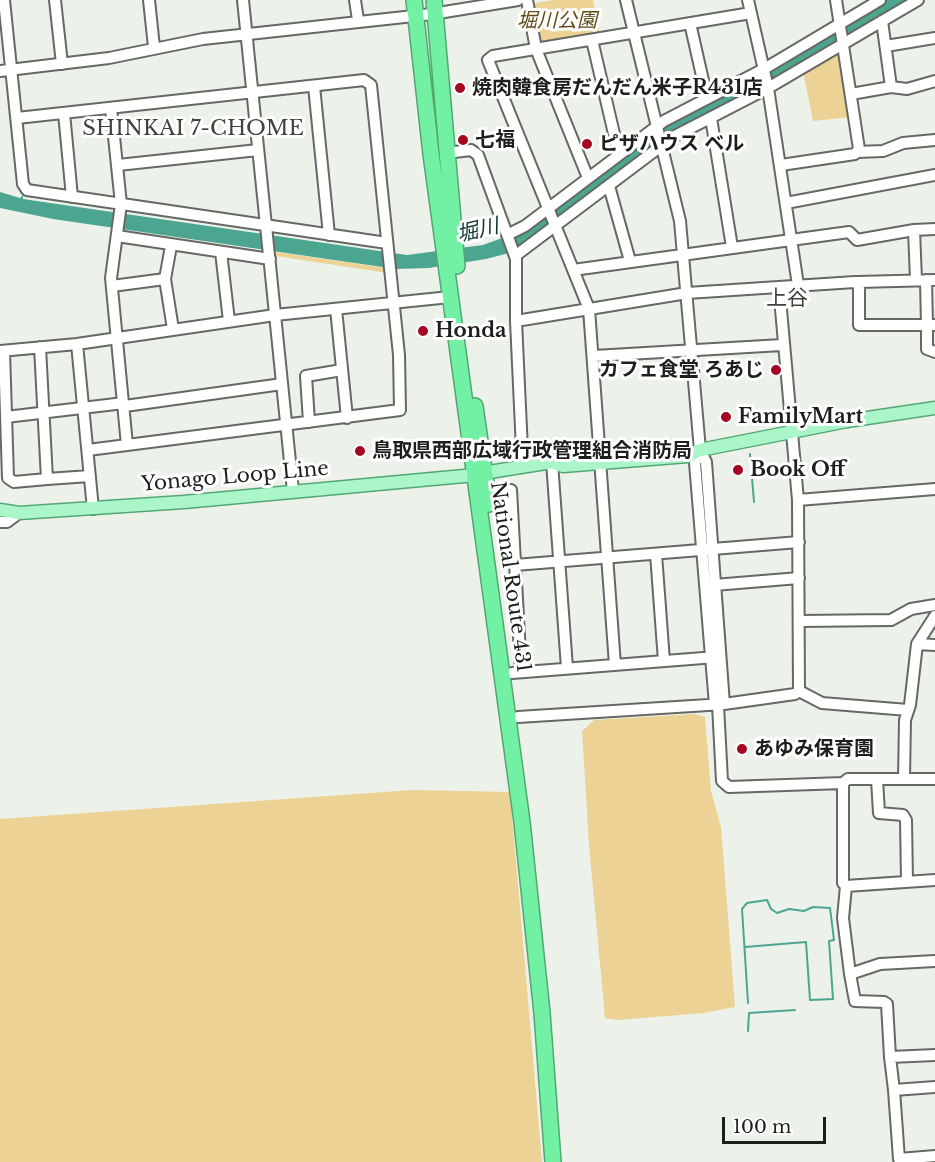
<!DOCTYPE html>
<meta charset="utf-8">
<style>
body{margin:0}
#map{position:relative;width:935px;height:1162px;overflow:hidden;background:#ecf2e9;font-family:"Libre Baskerville",serif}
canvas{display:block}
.scale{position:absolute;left:722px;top:1117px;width:104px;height:27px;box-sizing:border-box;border:3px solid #1d1f1c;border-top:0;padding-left:8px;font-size:18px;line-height:21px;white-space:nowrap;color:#1d1f1c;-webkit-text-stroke:4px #fff;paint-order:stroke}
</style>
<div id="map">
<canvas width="935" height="1162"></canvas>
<div class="scale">100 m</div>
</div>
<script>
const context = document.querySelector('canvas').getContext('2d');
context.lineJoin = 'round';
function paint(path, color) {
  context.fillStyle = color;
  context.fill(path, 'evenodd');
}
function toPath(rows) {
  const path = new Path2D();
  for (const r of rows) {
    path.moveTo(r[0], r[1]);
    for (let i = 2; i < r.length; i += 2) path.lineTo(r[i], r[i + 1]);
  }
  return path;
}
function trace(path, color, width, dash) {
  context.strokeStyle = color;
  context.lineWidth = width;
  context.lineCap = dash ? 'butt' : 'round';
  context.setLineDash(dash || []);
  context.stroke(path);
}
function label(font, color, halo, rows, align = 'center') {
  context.font = font + ' "Libre Baskerville","Noto Sans JP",serif';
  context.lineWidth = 6;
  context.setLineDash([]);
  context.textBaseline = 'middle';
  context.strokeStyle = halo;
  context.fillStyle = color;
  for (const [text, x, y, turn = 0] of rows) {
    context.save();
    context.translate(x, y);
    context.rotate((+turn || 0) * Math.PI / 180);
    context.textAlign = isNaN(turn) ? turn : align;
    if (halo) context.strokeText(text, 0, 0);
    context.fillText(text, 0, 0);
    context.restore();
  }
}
const green = toPath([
 [554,0,593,0,600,35,541,44,538,42,533,5,535,3],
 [838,50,841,52,851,117,813,121,803,71],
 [276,252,387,268,387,273,276,256],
 [695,714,705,717,711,791,721,827,735,1007,704,1013,618,1020,605,1018,589,845,582,731,594,720],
 [413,790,510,792,542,1162,0,1162,0,819]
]);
const water = toPath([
 [887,0,911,0,776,79,669,135,547,230,509,253,486,259,429,268,396,269,53,219,0,208,0,192,20,198,23,195,23,199,407,255,483,245,513,234,649,134]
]);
const stream = toPath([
 [750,454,754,502],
 [745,947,806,942,810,1000,833,999,829,941,834,940,830,908,813,907,804,911,789,909,777,913,771,909,767,900,747,903,742,909,748,1003],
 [748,1031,749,1013,795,1010]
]);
const minor = toPath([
 [4,0,23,184,27,190,387,243],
 [55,0,62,64],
 [149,0,154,47],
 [243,0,293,491],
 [355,0,358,20],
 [527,0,536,49,588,178],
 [626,0,680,221,700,450,706,462,724,704],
 [748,0,768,88,798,285],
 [690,23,707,98],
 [592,40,619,155],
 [886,46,935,38],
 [0,71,109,58,203,39,432,14,518,0],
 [314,86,329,235],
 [891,87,907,89,935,81],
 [851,94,891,87,882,21],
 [111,108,121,204,111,278,127,445],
 [64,113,72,197],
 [17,118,364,80,371,85,399,355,400,410,88,450],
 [711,118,732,247],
 [857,152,883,151,903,143,935,140],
 [446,153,471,150,478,155,516,259,516,321,687,293,855,282,858,282,859,289,859,325,927,325,927,349,935,352],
 [118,165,258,150],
 [781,165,855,154,859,149,836,0],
 [609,186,630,261],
 [786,203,935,175],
 [914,230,935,229],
 [509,234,525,226,664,121,764,69,880,0],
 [117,236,270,259],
 [171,246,165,279,173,329],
 [221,252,229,321],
 [515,256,673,137,768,88,918,0],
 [573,270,849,232,857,240,914,230,916,280],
 [926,280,927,325,935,325],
 [858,282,935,280],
 [112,286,165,279],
 [336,309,347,418],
 [516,321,522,450],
 [77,344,93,509],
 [40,347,47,479,90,476],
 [0,351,77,344,275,315,450,297],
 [4,351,8,478,14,482,47,479],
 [594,356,782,345],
 [125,406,282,384],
 [6,417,124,403],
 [309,422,306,376,342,370],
 [700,450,695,463,715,705],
 [552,462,567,668],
 [511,490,521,672],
 [798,500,935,489],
 [0,522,7,522,19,513],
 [656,554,664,661],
 [515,565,799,542],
 [714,585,799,578],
 [800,621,891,620,911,609,935,605],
 [917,644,935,645],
 [615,665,589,309,488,60,493,56,751,13],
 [512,673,716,657],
 [799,691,822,703,908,710],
 [718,705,722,781,729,787,843,783,843,883,846,886,935,880],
 [518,717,724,704,795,694,799,691,798,500,779,287],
 [877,779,879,813,903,815,906,820,907,881],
 [904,779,905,720,910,705,917,644,935,616],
 [843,783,848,779,935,779],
 [846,886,843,918,850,974,880,964,935,961],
 [850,974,855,1001,884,1002,887,1004,890,1057,935,1055],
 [890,1057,894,1090,935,1087],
 [894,1090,899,1159,935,1156]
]);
const major = toPath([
 [555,461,560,458,684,448],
 [0,510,19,513,184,502,464,476,552,462,563,466,688,456,700,450,847,421,935,408]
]);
const highway = toPath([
 [414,0,431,154,522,822,542,1013,553,1162],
 [434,0,457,266],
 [475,406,489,504]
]);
const markers = [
 [460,88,6,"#a40722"],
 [463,140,6,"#a40722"],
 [587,144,6,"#a40722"],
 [423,331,6,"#a40722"],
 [776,370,6,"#a40722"],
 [726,417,6,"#a40722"],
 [360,451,6,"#a40722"],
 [738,470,6,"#a40722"],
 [742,749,6,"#a40722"]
];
const parkNames = [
 ["堀川公園",557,21]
];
const poiNames = [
 ["焼肉韓食房だんだん米子R431店",472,88],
 ["七福",475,140],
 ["ピザハウス ベル",599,144],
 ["Honda",435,331],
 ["カフェ食堂 ろあじ",764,370,"right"],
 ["FamilyMart",738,417],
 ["鳥取県西部広域行政管理組合消防局",372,451],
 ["Book Off",750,470],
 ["あゆみ保育園",754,749]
];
const streetNames = [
 ["Yonago Loop Line",235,477,-5],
 ["National Route 431",510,577,82]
];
const neighbourhoodNames = [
 ["SHINKAI 7-CHOME",193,129],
 ["上谷",787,299]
];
const waterNames = [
 ["堀川",478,231,-13]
];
paint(green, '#ecd395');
paint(water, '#4ca591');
trace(stream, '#4ca591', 2);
trace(minor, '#656962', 14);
trace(major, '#54a774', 15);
trace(highway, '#54a774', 18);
trace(minor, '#fff', 10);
trace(major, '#aaf6c8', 12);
trace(highway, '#72f0a3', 15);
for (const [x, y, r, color] of markers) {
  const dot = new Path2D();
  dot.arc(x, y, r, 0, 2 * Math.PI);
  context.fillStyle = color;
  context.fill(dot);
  trace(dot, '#fff', 2);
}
label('italic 20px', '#604d1a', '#fff', parkNames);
label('bold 20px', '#1d1f1c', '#fff', poiNames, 'left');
label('20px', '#1d1f1c', '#fff', streetNames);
label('21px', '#3f433c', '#fff', neighbourhoodNames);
label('italic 21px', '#0d372e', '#fff', waterNames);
</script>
